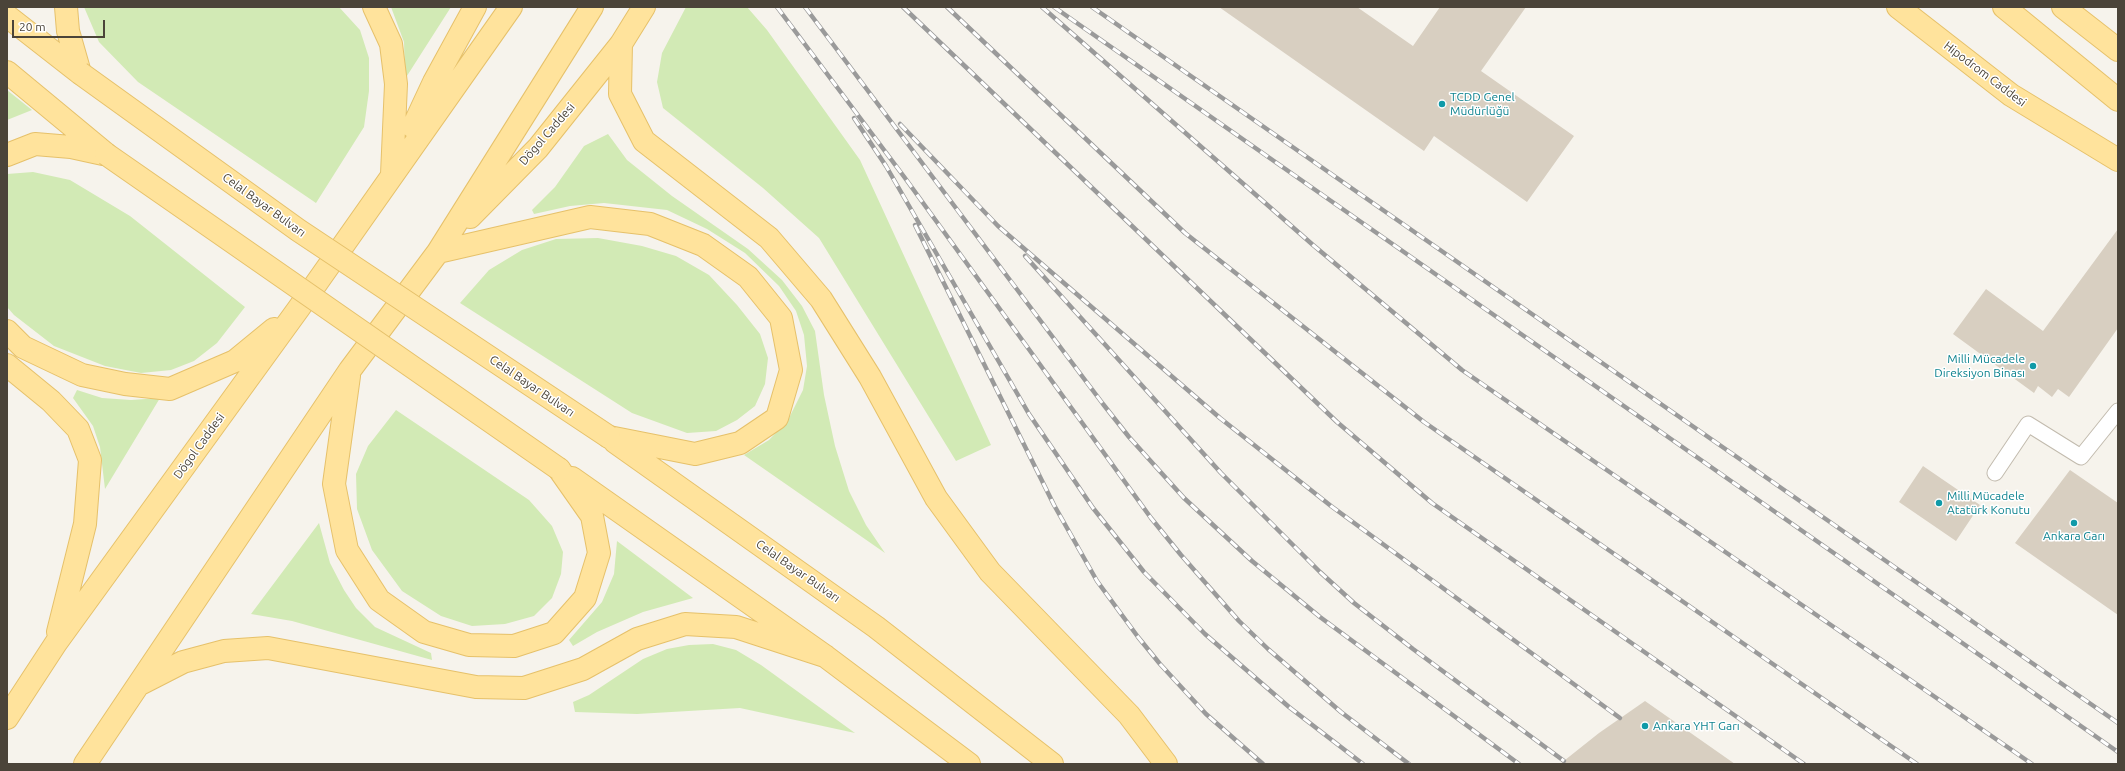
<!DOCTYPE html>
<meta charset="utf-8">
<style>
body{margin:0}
#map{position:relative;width:2125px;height:771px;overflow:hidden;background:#f6f3ec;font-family:Ubuntu,sans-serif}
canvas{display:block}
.frame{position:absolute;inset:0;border:8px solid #4b4439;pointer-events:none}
.scale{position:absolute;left:12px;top:20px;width:93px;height:18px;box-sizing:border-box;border:2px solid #4b4439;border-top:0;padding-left:5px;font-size:12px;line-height:14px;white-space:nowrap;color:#4b4439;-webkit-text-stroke:3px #fff;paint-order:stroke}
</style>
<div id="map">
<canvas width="2125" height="771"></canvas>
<div class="frame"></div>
<div class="scale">20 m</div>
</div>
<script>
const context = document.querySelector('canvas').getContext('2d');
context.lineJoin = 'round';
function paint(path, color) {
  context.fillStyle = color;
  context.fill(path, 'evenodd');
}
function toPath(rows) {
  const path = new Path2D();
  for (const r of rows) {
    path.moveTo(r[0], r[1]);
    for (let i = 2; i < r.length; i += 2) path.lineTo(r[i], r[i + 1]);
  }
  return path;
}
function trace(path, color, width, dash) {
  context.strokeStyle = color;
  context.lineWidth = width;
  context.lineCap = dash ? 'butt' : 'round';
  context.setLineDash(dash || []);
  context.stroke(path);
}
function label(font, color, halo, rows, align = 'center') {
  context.font = font + ' Ubuntu,sans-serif';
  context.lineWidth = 3;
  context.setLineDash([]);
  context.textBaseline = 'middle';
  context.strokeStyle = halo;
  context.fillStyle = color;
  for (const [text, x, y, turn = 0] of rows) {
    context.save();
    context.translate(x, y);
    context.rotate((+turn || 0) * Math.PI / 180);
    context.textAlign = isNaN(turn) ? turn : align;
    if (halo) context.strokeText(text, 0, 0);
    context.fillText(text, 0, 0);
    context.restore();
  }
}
const green = toPath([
 [84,7,339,7,360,30,369,58,369,91,364,127,316,203,138,82,99,42],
 [391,7,451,7,405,79,404,42],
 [686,7,747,7,767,30,860,160,991,445,956,461,819,238,763,188,663,108,657,82,662,53],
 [7,90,32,110,7,120],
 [608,134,627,160,672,196,748,249,782,280,802,306,815,331,824,395,835,446,849,491,866,525,885,553,744,455,769,440,788,420,803,390,807,366,804,335,796,311,779,286,745,253,707,229,667,210,604,203,570,206,534,214,532,210,555,187,584,146],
 [33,172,70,180,130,216,245,307,217,343,194,361,171,370,141,373,105,366,54,346,14,315,7,307,7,174],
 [598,238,642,246,676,256,709,275,737,305,760,334,768,358,765,384,755,406,737,420,716,431,687,433,632,413,460,303,489,270,522,250,556,239],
 [77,390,102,398,131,400,160,398,105,489,100,447,93,426,73,398],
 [396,410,529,500,552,526,563,552,561,574,552,598,534,616,505,624,472,626,441,616,402,591,372,550,357,509,356,474,368,446],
 [319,523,330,563,344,590,356,608,375,627,431,653,432,660,292,621,251,614],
 [617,541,693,598,643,612,597,632,573,646,569,640,602,602,614,574],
 [713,644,736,650,761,665,855,733,740,708,637,714,575,712,573,702,589,695,643,659,667,649,689,645]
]);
const building = toPath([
 [1219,7,1357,7,1413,46,1440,7,1526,7,1481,71,1574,136,1527,202,1434,136,1424,151],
 [2118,229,2118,328,2069,397,2058,389,2052,397,2038,386,2034,393,1953,334,1986,289,2043,331],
 [1923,466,1980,505,1956,541,1899,502],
 [2070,470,2118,503,2118,615,2015,543],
 [1645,701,1735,764,1560,764,1599,733]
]);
const lane = toPath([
 [1995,473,2028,424,2081,457,2118,411]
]);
const primary = toPath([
 [66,7,68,31,80,73],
 [374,7,391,44,396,84,392,174],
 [1898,7,2011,95,2118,160],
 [2004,7,2118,100],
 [2063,7,2118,50],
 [7,16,80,73],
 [621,44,620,94,644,141,769,238,821,299,870,377,936,498,990,572,1129,715,1166,764],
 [7,72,106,154],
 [413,127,434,82,475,7],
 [7,155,35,144,71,147,103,154],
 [470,217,538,148,621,44,644,7],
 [438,252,590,217,650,224,703,245,748,277,781,318,791,370,777,418,740,443,695,454,609,437],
 [7,331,23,347,82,375,125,384,170,389,235,361,274,329],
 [7,365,51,401,78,429,90,460,85,524,58,632],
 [349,376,334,484,347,550,379,600,424,632,469,645,514,646,554,633,585,598,599,553,592,516,559,469],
 [615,442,876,627,1052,764],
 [572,478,825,656,969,764],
 [142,683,183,662,224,651,268,648,476,687,524,688,583,669,637,639,685,624,736,627,825,656],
 [7,718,56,643,299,308,511,7],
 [85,764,350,370,438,252,592,7]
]);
const rail = toPath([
 [777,7,905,178,1151,518,1181,555,1239,621,1268,649,1341,712,1409,764],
 [805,7,1103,404,1129,437,1184,498,1252,561,1320,617,1519,764],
 [903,7,1337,422,1432,503,1804,764],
 [947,7,1185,233,1424,422,1917,764],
 [1042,7,1313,245,1462,370,2032,764],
 [1054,7,2118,752],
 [1092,7,2118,723],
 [854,118,886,166,1029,414,1093,508,1144,572,1205,634,1289,707,1363,764],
 [900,124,998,226,1220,418,1331,506,1620,718],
 [915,225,1054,505,1097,581,1138,637,1160,664,1206,714,1263,764],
 [1025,256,1221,473,1320,572,1354,603,1413,649,1564,761]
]);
const primaryBridge = toPath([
 [80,73,298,230,609,437],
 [106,154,559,469]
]);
const markers = [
 [1442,104,4,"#0f9aa8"],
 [2033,366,4,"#0f9aa8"],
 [1939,503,4,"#0f9aa8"],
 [2074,523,4,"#0f9aa8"],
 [1645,726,4,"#0f9aa8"]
];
const streetNames = [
 ["Hipodrom Caddesi",1985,74,37],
 ["Dögol Caddesi",547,134,-49],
 ["Celal Bayar Bulvarı",264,205,36],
 ["Celal Bayar Bulvarı",532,386,34],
 ["Dögol Caddesi",199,446,-54],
 ["Celal Bayar Bulvarı",798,571,35]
];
const cultureNames = [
 ["TCDD Genel",1450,97],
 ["Müdürlüğü",1450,111],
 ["Milli Mücadele",2025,359,"right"],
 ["Direksiyon Binası",2025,373,"right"],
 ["Milli Mücadele",1947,496],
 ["Atatürk Konutu",1947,510],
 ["Ankara Garı",2074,536,"center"],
 ["Ankara YHT Garı",1653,726]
];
paint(green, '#d2eab5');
paint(building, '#d8cfc1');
trace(lane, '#c2bbae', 17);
trace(primary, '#e6c16a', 24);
trace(lane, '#fff', 15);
trace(primary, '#ffe39c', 22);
trace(rail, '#9a9a9a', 4.5);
trace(rail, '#fff', 3, [9]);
trace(primaryBridge, '#e6c16a', 24, []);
trace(primaryBridge, '#ffe39c', 22);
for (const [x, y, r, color] of markers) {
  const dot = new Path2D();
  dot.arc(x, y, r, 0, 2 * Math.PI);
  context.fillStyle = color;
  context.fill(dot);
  trace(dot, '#fff', 1.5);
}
label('12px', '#4b4439', '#fff', streetNames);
label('12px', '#0d838f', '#fff', cultureNames, 'left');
</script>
